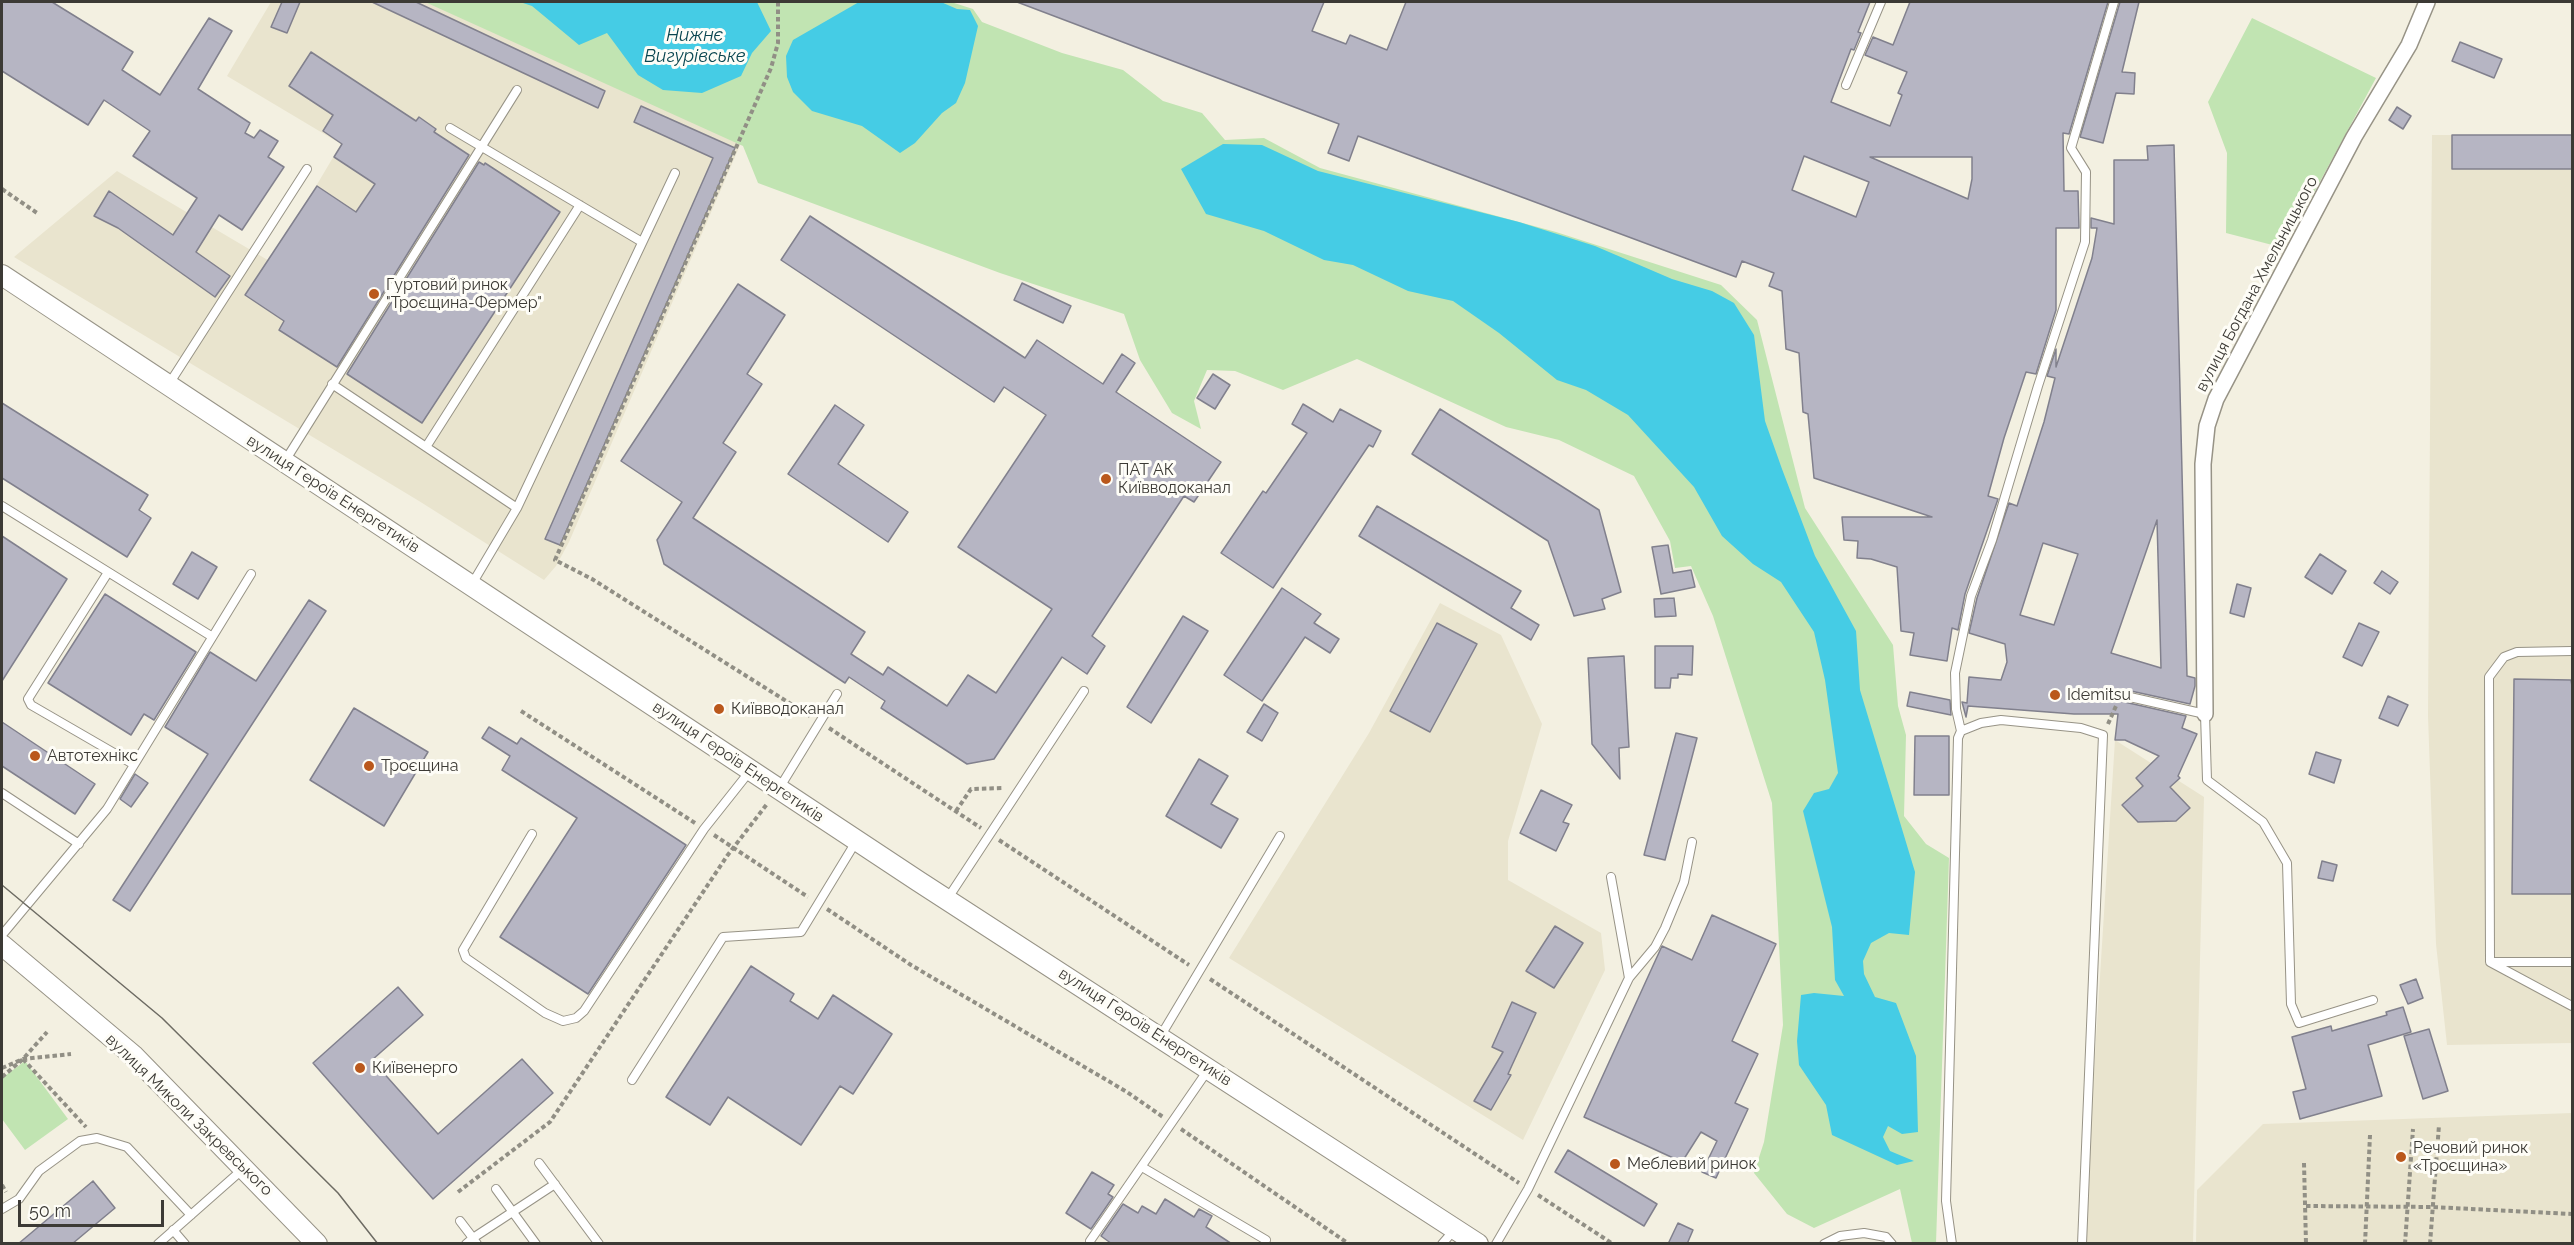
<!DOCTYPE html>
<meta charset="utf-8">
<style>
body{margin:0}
#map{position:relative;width:2574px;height:1245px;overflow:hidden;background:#f3f0e1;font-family:Raleway,sans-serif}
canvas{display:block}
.frame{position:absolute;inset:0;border:3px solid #3c3a35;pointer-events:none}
.scale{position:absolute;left:18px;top:1200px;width:146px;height:27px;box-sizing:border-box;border:3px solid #3c3a35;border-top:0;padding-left:8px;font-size:18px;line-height:21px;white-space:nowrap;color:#3c3a35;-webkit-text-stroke:4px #fefdf7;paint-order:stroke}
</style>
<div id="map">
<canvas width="2574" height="1245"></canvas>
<div class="frame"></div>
<div class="scale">50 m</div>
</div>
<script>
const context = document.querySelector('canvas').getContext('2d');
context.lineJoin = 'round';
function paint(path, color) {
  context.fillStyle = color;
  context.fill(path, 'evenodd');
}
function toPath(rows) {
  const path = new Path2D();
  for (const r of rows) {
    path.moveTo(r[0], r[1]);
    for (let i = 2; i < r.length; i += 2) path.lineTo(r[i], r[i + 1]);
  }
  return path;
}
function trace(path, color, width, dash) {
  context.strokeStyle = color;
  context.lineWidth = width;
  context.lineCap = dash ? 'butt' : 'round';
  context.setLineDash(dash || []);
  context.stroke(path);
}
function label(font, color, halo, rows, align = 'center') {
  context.font = font + ' Raleway,sans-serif';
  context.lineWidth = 6;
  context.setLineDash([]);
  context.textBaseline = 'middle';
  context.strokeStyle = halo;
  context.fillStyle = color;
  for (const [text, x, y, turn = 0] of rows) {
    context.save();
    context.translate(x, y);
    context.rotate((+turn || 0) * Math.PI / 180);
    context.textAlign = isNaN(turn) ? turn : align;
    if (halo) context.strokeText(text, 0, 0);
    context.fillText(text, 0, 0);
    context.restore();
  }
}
const built = toPath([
 [271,2,471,2,741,143,569,542,556,566,544,580,419,501,14,257,117,171,271,262,341,144,227,76],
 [2432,135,2572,135,2572,1043,2447,1045,2436,944,2428,716],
 [1440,603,1501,635,1542,724,1508,841,1508,880,1601,933,1605,970,1523,1140,1229,958,1369,733],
 [2115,740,2204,797,2193,1243,2083,1244],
 [2572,1113,2572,1243,2196,1243,2197,1190,2263,1124]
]);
const green = toPath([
 [425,2,951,2,973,9,982,22,1062,53,1123,70,1163,101,1202,113,1225,140,1264,138,1320,168,1556,232,1721,285,1757,320,1805,508,1893,645,1898,706,1906,735,1904,816,1926,844,1949,858,1936,1243,1912,1243,1900,1189,1814,1228,1787,1214,1754,1173,1764,1142,1783,1025,1772,803,1713,616,1691,566,1675,568,1670,541,1634,476,1559,440,1506,427,1357,359,1283,390,1235,371,1207,370,1194,401,1201,429,1172,413,1140,360,1124,314,1000,273,758,183,743,146],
 [2252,18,2376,78,2284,248,2226,233,2227,153,2208,102],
 [25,1061,68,1119,25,1150,2,1119,2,1078]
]);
const water = toPath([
 [520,2,757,2,771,31,752,53,741,76,702,93,663,90,638,75,607,33,579,45,532,6],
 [859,2,941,2,957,9,970,10,978,26,965,83,956,103,942,113,915,143,900,153,862,126,812,111,793,92,787,77,786,56,793,40],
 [1223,144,1262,145,1318,171,1519,222,1595,246,1672,279,1712,291,1734,303,1754,335,1765,421,1782,469,1815,556,1856,631,1860,690,1915,872,1909,935,1889,933,1871,943,1863,961,1864,974,1875,997,1896,1003,1916,1056,1918,1132,1902,1134,1888,1126,1883,1137,1890,1151,1914,1161,1897,1165,1832,1135,1826,1105,1799,1065,1797,1041,1801,995,1814,993,1844,996,1835,980,1832,927,1803,811,1814,793,1829,789,1838,773,1825,680,1814,632,1781,582,1753,564,1722,536,1694,487,1628,415,1586,390,1557,380,1499,333,1453,301,1408,291,1353,265,1324,260,1264,231,1206,214,1181,169]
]);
const building = toPath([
 [2,2,52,2,133,52,122,70,160,95,209,18,232,31,198,89,250,123,245,133,254,138,260,130,278,141,268,157,284,167,242,230,219,215,196,252,230,276,215,297,118,228,94,216,109,191,173,235,197,198,133,156,150,131,104,100,88,125,2,71,2,2],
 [282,2,300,2,287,33,271,27,282,2],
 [372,2,416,2,605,91,598,108,372,2],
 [1017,2,1324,2,1312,31,1346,44,1350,35,1387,50,1406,2,1870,2,1858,32,1861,33,1854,50,1851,49,1831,102,1890,126,1902,95,1898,93,1907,72,1865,55,1873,37,1893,45,1910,2,2108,2,2069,134,2063,133,2064,191,2078,191,2079,228,2056,228,2056,310,2036,374,2026,372,2004,438,1988,496,1998,499,1965,594,1958,630,1952,628,1947,661,1910,655,1914,633,1901,631,1897,567,1871,559,1857,558,1858,541,1844,540,1842,517,1932,517,1814,478,1808,414,1803,412,1799,353,1786,349,1782,291,1769,286,1774,273,1742,261,1736,277,1358,136,1349,161,1328,153,1339,124,1017,2],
 [1804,156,1869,182,1856,217,1792,190,1804,156],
 [1870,157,1972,157,1972,179,1968,199,1870,157],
 [2120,2,2139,2,2122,72,2135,73,2134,94,2116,93,2103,143,2080,137,2120,2],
 [2460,42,2502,59,2494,78,2452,61,2460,42],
 [311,52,416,121,419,117,436,129,434,132,469,155,337,367,279,330,284,321,245,295,317,186,356,212,375,184,334,157,342,144,323,131,333,115,289,86,311,52],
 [641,106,735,148,560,545,545,539,713,158,634,122,641,106],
 [2397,107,2411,116,2403,129,2389,120,2397,107],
 [2452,135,2572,135,2572,169,2452,169,2452,135],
 [2174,145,2187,676,2195,678,2195,686,2190,704,2122,689,2117,691,2115,696,2120,701,2186,716,2182,728,2197,734,2178,776,2180,778,2170,787,2190,808,2176,821,2138,822,2122,805,2143,786,2136,778,2159,756,2125,740,2115,740,2118,714,2074,714,1968,706,1966,717,1962,702,1967,703,1969,677,2001,680,2007,662,2005,644,1969,633,1977,598,2009,503,2017,506,2044,422,2055,378,2047,376,2056,349,2056,367,2092,258,2097,228,2091,228,2091,218,2114,224,2114,160,2148,160,2147,146,2174,145],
 [2157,520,2161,668,2111,653,2157,520],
 [2043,543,2078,554,2054,625,2020,615,2043,543],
 [479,162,484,165,485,163,560,212,422,423,347,374,479,162],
 [810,216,1025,358,1037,340,1103,384,1122,354,1135,363,1116,392,1221,462,1194,502,1184,496,1092,636,1105,646,1087,674,1062,657,994,759,967,764,881,708,885,701,849,677,845,683,664,564,657,540,682,502,621,461,738,284,785,315,747,374,762,384,723,443,736,452,693,518,865,632,851,654,883,675,888,667,947,706,968,675,996,693,1052,609,958,547,1046,415,1004,387,994,402,781,260,810,216],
 [1022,283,1071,306,1063,323,1014,300,1022,283],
 [1213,374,1230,385,1215,409,1197,398,1213,374],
 [2,403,148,495,139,510,151,518,127,557,2,478,2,403],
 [1303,404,1333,422,1340,409,1381,431,1373,447,1369,445,1273,588,1221,553,1263,491,1266,493,1307,433,1292,424,1303,404],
 [835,405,864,425,838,464,908,512,888,542,788,474,835,405],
 [1440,409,1599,510,1621,592,1602,599,1605,609,1574,616,1548,541,1412,454,1440,409],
 [1377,506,1521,591,1511,608,1539,625,1531,640,1359,536,1377,506],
 [2,536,67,579,2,681,2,536],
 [1668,545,1673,573,1691,570,1695,587,1661,594,1652,547,1668,545],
 [192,552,217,567,198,599,173,584,192,552],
 [2320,554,2346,571,2332,594,2305,577,2320,554],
 [2382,571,2398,582,2390,594,2374,583,2382,571],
 [2237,584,2251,588,2244,617,2230,613,2237,584],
 [1282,588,1321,614,1314,623,1339,639,1330,653,1305,637,1262,701,1224,675,1282,588],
 [105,594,196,652,154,720,144,714,131,735,48,683,105,594],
 [1674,598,1676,616,1655,617,1654,599,1674,598],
 [309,600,326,611,130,911,113,900,208,754,165,727,210,652,256,681,309,600],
 [1183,616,1208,631,1151,723,1127,707,1183,616],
 [1437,623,1477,644,1430,732,1390,711,1437,623],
 [2359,623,2379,632,2362,666,2343,657,2359,623],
 [1655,646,1693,646,1692,675,1678,674,1678,678,1671,678,1670,688,1655,688,1655,646],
 [1624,656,1629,747,1619,748,1620,779,1592,744,1588,658,1624,656],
 [2514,679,2571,680,2572,686,2572,894,2512,894,2514,679],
 [1910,692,1950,700,1951,715,1907,706,1910,692],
 [2388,696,2408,705,2398,726,2379,718,2388,696],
 [1264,704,1278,713,1262,741,1247,732,1264,704],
 [354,708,428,752,384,826,310,780,354,708],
 [2,722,95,784,75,814,2,766,2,722],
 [489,727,517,744,521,738,686,845,588,994,500,937,577,818,502,770,510,756,482,738,489,727],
 [1676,733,1697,738,1665,860,1644,855,1676,733],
 [1915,736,1949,736,1949,795,1914,795,1915,736],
 [2316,752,2341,760,2334,783,2309,774,2316,752],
 [1199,759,1228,776,1211,804,1238,819,1221,848,1166,816,1199,759],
 [135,774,148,783,131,807,120,799,135,774],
 [1541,790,1572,805,1563,822,1569,824,1556,851,1520,833,1541,790],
 [2322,861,2337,865,2333,881,2318,878,2322,861],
 [1712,915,1776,944,1732,1041,1758,1054,1735,1103,1748,1109,1716,1178,1702,1172,1717,1141,1701,1132,1682,1162,1584,1117,1662,946,1692,960,1712,915],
 [1555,926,1583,943,1554,988,1526,971,1555,926],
 [751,966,794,994,790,1001,818,1019,833,995,892,1034,853,1094,840,1086,801,1145,728,1097,710,1125,666,1097,751,966],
 [2416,979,2423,998,2408,1004,2400,985,2416,979],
 [398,987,423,1015,372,1060,438,1134,522,1059,553,1093,433,1199,313,1063,398,987],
 [1512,1002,1536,1013,1508,1074,1511,1075,1491,1110,1474,1101,1503,1052,1492,1047,1512,1002],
 [2403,1007,2411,1032,2368,1045,2382,1096,2300,1119,2293,1092,2306,1089,2292,1037,2331,1026,2332,1031,2387,1015,2386,1012,2403,1007],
 [2429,1029,2448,1091,2423,1099,2404,1036,2429,1029],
 [1568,1150,1657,1204,1644,1226,1555,1172,1568,1150],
 [1092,1172,1114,1185,1108,1194,1113,1197,1091,1229,1066,1213,1092,1172],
 [93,1181,115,1208,72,1244,18,1244,93,1181],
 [1165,1199,1194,1217,1199,1209,1212,1216,1206,1227,1232,1244,1112,1244,1101,1236,1123,1204,1138,1213,1142,1206,1156,1214,1165,1199],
 [1678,1223,1693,1230,1687,1244,1668,1244,1678,1223]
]);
const path = toPath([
 [778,2,778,43,771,68,555,560,592,579,810,716],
 [2,189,37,213],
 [521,711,695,823],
 [2108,724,2116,706],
 [829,728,981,828],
 [956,811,971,789,1004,788],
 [714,835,808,897],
 [999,840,1189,965],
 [827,909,911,965,1127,1092,1163,1117],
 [1210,979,1519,1183],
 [23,1059,86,1127],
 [2,1068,23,1059,71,1054],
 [2,1077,23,1059,47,1032],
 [1181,1129,1349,1244],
 [2304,1163,2306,1244],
 [2,1185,6,1192],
 [458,1192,550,1122,727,856,767,804],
 [1538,1195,1613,1244],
 [2306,1206,2433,1207,2572,1214],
 [2365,1244,2370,1135],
 [2405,1244,2413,1129],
 [2430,1244,2439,1125]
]);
const service = toPath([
 [1846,85,1881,2],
 [450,128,642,242],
 [169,384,307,169],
 [332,384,517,508],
 [426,447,580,205],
 [285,461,517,90],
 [2,506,211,636],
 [107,574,28,699,31,705,133,764],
 [472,584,517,508,675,173],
 [2572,651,2517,652,2504,657,2489,677,2490,962,2572,1006],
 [2121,695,2205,714,2207,780,2263,822,2287,863,2291,1004,2299,1023,2373,1000],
 [1961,731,1981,723,2001,720,2081,728,2103,735,2082,1244],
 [780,787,837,694],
 [2,793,79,844],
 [532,834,463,950,466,958,545,1013,563,1021,576,1018,584,1011,704,829,750,771],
 [1611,877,1629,978],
 [948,898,1084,691],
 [2,935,107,809,251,574],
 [2492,962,2572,962],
 [1160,1037,1280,836],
 [632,1080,723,937,801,932,857,840],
 [539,1163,599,1244],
 [1142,1167,1266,1240],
 [496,1189,536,1244],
 [2,1209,19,1199,39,1171,80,1141,97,1138,127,1147,191,1215],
 [460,1221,473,1238,555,1184],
 [173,1230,185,1244],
 [1090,1241,1208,1070],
 [158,1244,243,1169],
 [466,1244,473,1238,477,1244],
 [1442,1244,1455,1229],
 [1496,1244,1528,1189,1629,978,1655,947,1665,928,1684,882,1692,842],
 [1824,1244,1840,1236,1864,1233,1886,1237,1892,1244],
 [1952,1244,1946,1201,1958,738,1961,731,1956,709,1955,673,1971,596,1992,540,2038,386,2085,242,2086,172,2071,148,2114,2]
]);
const minor = toPath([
 [2205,714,2203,464,2207,426,2216,399,2354,137,2409,45,2427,2]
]);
const tertiary = toPath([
 [2,275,918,881,1478,1244],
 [2,945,134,1056,317,1244]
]);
const tram = toPath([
 [2,885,162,1018,338,1193,378,1244]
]);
const markers = [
 [374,294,6,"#ba581c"],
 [1106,479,6,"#ba581c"],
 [2055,695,6,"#ba581c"],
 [719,709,6,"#ba581c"],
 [35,756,6,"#ba581c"],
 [369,766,6,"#ba581c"],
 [360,1068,6,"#ba581c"],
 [2401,1157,6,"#ba581c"],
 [1615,1164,6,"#ba581c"]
];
const streetNames = [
 ["вулиця Богдана Хмельницького",2257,284,-62],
 ["вулиця Героїв Енергетиків",333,494,33],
 ["вулиця Героїв Енергетиків",738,762,34],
 ["вулиця Героїв Енергетиків",1145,1027,33],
 ["вулиця Миколи Закревського",189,1115,44]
];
const poiNames = [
 ["Гуртовий ринок",386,285],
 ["\"Троєщина-Фермер\"",386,303],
 ["ПАТ АК",1118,470],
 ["Київводоканал",1118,488],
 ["Idemitsu",2067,695],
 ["Київводоканал",731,709],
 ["Автотехнікс",47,756],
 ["Троєщина",381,766],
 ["Київенерго",372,1068],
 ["Речовий ринок",2413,1148],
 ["«Троєщина»",2413,1166],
 ["Меблевий ринок",1627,1164]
];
const waterNames = [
 ["Нижнє",695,36],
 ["Вигурівське",695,57]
];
paint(built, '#e9e4ce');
paint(green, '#c1e4b2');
paint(water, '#45cce5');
paint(building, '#b6b5c3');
trace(building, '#81808d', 1.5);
trace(service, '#979386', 10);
trace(minor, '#979386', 18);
trace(tertiary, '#979386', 22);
trace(path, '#918f85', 4, [4.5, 3]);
trace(service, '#fff', 8);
trace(minor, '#fff', 15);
trace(tertiary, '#fff', 20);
trace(tram, '#6d6b63', 1.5);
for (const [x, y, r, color] of markers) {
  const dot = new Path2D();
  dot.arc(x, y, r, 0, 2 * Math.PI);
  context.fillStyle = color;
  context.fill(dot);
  trace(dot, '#fefdf7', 2);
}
label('16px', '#3c3a35', '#fefdf7', streetNames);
label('16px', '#3c3a35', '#fefdf7', poiNames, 'left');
label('italic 18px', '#0b4751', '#fefdf7', waterNames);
</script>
